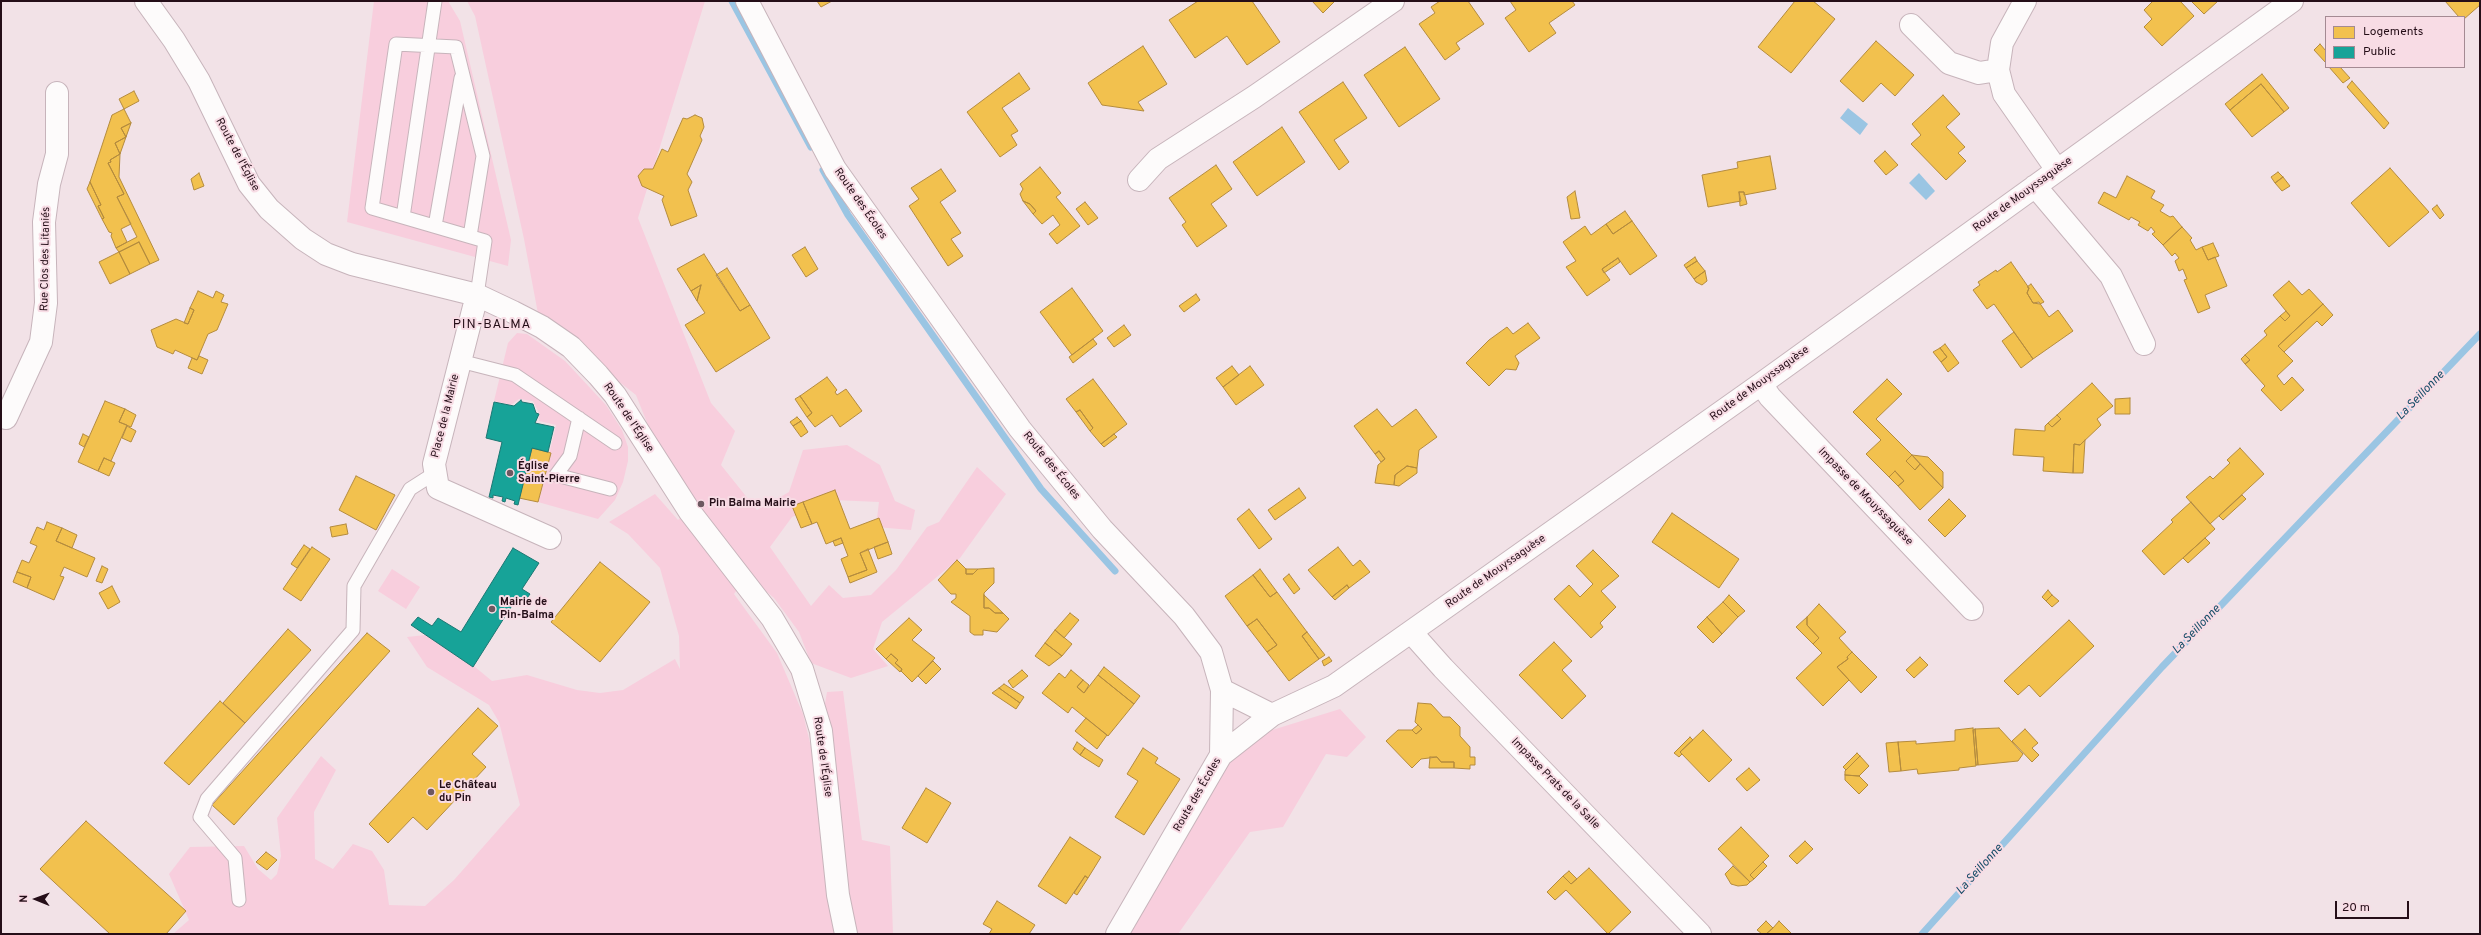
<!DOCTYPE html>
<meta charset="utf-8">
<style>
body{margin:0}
#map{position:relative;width:2481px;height:935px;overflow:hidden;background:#f2e2e7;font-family:Overpass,sans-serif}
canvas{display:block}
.frame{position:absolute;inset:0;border:2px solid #250e18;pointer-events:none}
.legend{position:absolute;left:2325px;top:16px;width:140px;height:52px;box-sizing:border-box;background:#f8dce5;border:1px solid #a48a93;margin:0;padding:5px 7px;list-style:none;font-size:12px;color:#250e18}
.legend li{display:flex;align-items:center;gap:8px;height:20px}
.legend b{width:20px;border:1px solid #a48a93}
.north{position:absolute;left:16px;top:879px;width:40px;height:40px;-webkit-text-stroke:3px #f8dce5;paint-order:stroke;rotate:271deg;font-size:11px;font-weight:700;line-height:16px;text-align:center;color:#250e18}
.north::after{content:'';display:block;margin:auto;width:14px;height:18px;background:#250e18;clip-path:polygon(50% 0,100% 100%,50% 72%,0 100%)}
.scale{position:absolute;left:2335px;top:901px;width:74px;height:18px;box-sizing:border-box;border:2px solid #250e18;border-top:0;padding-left:5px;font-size:12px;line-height:14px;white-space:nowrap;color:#250e18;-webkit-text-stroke:3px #f8dce5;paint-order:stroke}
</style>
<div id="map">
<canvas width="2481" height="935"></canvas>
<div class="frame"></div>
<ul class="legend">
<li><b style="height:11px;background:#f2c14e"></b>Logements</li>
<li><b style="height:11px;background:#17a398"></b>Public</li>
</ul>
<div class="north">N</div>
<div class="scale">20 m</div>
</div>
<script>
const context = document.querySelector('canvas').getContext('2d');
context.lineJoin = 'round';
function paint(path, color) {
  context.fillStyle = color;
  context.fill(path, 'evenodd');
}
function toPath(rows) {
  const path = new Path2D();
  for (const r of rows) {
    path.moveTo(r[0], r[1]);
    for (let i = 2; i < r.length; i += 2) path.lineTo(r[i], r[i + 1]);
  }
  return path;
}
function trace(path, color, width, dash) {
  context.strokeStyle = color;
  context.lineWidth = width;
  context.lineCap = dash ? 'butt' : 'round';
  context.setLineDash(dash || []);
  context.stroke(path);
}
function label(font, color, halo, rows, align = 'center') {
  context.font = font + ' Overpass,sans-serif';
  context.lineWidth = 4;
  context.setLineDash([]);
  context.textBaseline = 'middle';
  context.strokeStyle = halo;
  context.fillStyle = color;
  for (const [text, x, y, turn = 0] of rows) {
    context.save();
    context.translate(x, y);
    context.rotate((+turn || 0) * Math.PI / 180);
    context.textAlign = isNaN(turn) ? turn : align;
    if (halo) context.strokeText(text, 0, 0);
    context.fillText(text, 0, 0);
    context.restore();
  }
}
const green = toPath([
 [374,1,448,1,460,21,511,240,508,266,347,222],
 [467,1,705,1,638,218,711,403,735,431,721,465,757,510,789,492,803,450,847,445,880,465,895,501,915,510,911,530,876,527,879,502,833,500,792,517,770,547,811,606,829,585,843,598,871,595,896,570,927,527,939,522,977,467,1006,494,960,558,882,622,873,649,888,666,851,678,811,663,799,632,774,598,747,575,734,594,777,653,803,714,815,763,827,692,843,691,862,840,890,846,893,934,173,934,189,920,169,874,190,847,244,846,258,869,271,880,277,874,281,856,277,818,321,756,336,770,314,812,315,859,333,869,353,844,372,851,384,870,389,905,425,906,454,880,520,805,499,722,489,705,427,667,407,637,435,634,492,681,527,675,577,690,600,693,623,690,675,659,680,669,679,636,660,568,628,534,609,522,655,494,678,520,695,505,656,445,636,395,539,319,524,239,475,16],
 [517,333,527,334,565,361,606,405,622,430,628,447,628,461,623,482,615,500,598,519,538,502,556,425,539,421,539,413,533,401,519,399,511,405,494,401,508,343],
 [392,569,420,587,406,609,378,591],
 [1340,709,1366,737,1347,757,1326,754,1283,827,1250,832,1178,934,1105,934,1224,745]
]);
const water = toPath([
 [1848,108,1868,124,1860,135,1840,118],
 [1919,173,1935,191,1926,200,1909,183]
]);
const homes = toPath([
 [817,1,832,1,821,7,817,1],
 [1198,1,1252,1,1280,42,1247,65,1227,36,1195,58,1169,20,1198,1],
 [1312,1,1335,1,1323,13,1312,1],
 [1440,1,1468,1,1484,24,1456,43,1460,49,1445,60,1419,24,1435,13,1431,7,1440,1],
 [1510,1,1572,1,1575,5,1549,23,1556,33,1529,52,1505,18,1516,10,1510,1],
 [1795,1,1813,1,1835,19,1791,73,1758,47,1795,1],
 [2153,1,2180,1,2194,16,2162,46,2144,27,2152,19,2144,10,2153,1],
 [2191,1,2218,1,2204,14,2191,1],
 [2445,1,2480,1,2480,5,2464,19,2459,17,2445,1],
 [1876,41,1914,75,1895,96,1881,83,1863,102,1840,81,1876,41],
 [2320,44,2326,51,2326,63,2314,50,2320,44],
 [1143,46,1167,84,1138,102,1144,111,1102,105,1088,83,1143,46],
 [1405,47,1440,99,1399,127,1364,75,1405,47],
 [2329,67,2340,67,2350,78,2343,83,2329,67],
 [1019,73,1030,89,1002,108,1018,131,1011,135,1017,145,1000,157,967,112,1019,73],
 [2262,74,2289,108,2284,112,2261,84,2230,110,2225,104,2262,74],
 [2352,81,2389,123,2384,129,2347,87,2352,81],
 [1343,82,1367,118,1334,140,1349,162,1339,170,1299,112,1343,82],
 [2261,84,2284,112,2252,137,2230,110,2261,84],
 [134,91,139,101,124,109,119,99,134,91],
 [1943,95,1960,114,1946,127,1965,147,1958,153,1966,161,1946,180,1911,144,1921,135,1912,124,1943,95],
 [124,109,131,123,121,128,126,137,115,143,120,154,110,160,111,162,108,163,124,194,117,197,131,224,121,229,127,242,116,248,111,236,112,233,109,232,102,219,104,218,98,206,101,205,90,182,112,115,124,109],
 [695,115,702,118,704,127,700,136,702,140,687,174,692,182,688,190,697,216,671,226,662,200,664,196,642,186,638,176,644,169,653,169,662,149,668,152,683,118,687,119,695,115],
 [131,123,126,137,121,128,131,123],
 [1282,127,1305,162,1257,196,1233,162,1282,127],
 [126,137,120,154,115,143,126,137],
 [1885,151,1898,165,1886,175,1874,161,1885,151],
 [120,154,119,177,159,260,150,264,139,242,119,252,116,248,137,237,117,197,124,194,108,163,111,162,110,160,120,154],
 [1770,156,1776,189,1744,195,1744,192,1739,192,1741,201,1708,207,1702,175,1738,168,1737,162,1770,156],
 [1216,165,1232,189,1211,204,1227,226,1197,247,1182,225,1186,222,1169,198,1216,165],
 [1040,167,1061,193,1056,197,1080,226,1057,244,1049,234,1060,225,1053,215,1042,224,1033,214,1036,211,1030,204,1023,201,1020,194,1023,189,1020,184,1040,167],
 [2390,168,2429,212,2389,247,2351,203,2390,168],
 [941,169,956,191,940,202,961,233,951,239,963,256,948,266,909,206,919,199,911,188,941,169],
 [2278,172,2283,177,2275,183,2271,177,2278,172],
 [199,173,204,186,194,190,191,179,199,173],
 [2127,176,2155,191,2151,198,2164,205,2160,211,2170,217,2173,216,2182,227,2163,245,2152,234,2155,232,2151,227,2148,231,2138,225,2140,222,2131,217,2129,220,2098,203,2104,192,2116,198,2127,176],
 [2283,177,2290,186,2282,191,2275,183,2283,177],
 [90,182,101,205,98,206,104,218,102,219,87,189,90,182],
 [1575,191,1580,218,1571,219,1567,197,1575,191],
 [1739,192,1744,192,1747,204,1740,206,1739,192],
 [1023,201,1030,204,1036,211,1033,214,1023,201],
 [1085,202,1098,218,1088,225,1076,209,1085,202],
 [2437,205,2444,215,2440,219,2432,209,2437,205],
 [1625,211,1632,221,1613,234,1606,224,1625,211],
 [1632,221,1657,256,1630,275,1618,258,1602,269,1610,280,1587,296,1566,267,1576,261,1563,242,1585,226,1591,235,1606,224,1613,234,1632,221],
 [2182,227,2192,238,2190,240,2196,250,2202,247,2208,260,2215,257,2227,286,2205,295,2210,308,2198,313,2184,280,2187,279,2183,269,2179,271,2175,261,2179,258,2175,253,2172,256,2163,245,2182,227],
 [139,242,150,264,130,274,119,252,139,242],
 [2213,243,2219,256,2208,260,2202,247,2213,243],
 [805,247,818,269,806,277,792,255,805,247],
 [119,252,130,274,110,284,99,262,119,252],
 [704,254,740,311,750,305,770,338,716,372,685,325,705,313,697,301,701,285,691,291,677,269,704,254],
 [1695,257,1697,261,1686,268,1684,265,1695,257],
 [1618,258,1620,262,1604,273,1602,269,1618,258],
 [1697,261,1705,271,1694,279,1686,268,1697,261],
 [2011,262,2029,288,2027,293,2033,303,2039,302,2049,317,2058,310,2073,331,2033,359,1994,304,1987,309,1973,290,1980,285,1978,282,1996,270,1997,272,2011,262],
 [727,268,750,305,740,311,716,275,727,268],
 [1705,271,1707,281,1702,285,1696,282,1694,279,1705,271],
 [2289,281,2302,295,2309,289,2323,304,2278,346,2293,361,2277,376,2284,385,2292,377,2304,390,2281,411,2261,390,2265,386,2245,364,2250,360,2245,355,2267,335,2264,331,2280,316,2285,321,2290,316,2273,295,2289,281],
 [2031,284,2044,302,2040,304,2033,303,2027,293,2029,288,2027,287,2031,284],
 [701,285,697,301,691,291,701,285],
 [1072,288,1103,331,1072,355,1040,312,1072,288],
 [198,291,213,298,216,291,224,295,221,302,228,304,217,330,208,334,197,360,175,350,173,354,157,347,151,330,176,319,188,324,194,310,190,308,198,291],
 [1196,294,1200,300,1184,312,1179,306,1196,294],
 [2323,304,2333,315,2322,326,2317,321,2284,352,2278,346,2323,304],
 [190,308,194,310,188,324,184,323,190,308],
 [2286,311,2290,316,2285,321,2280,316,2286,311],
 [1528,323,1540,338,1515,356,1519,363,1516,370,1506,369,1489,386,1466,363,1489,340,1507,327,1513,334,1528,323],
 [1124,325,1131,335,1114,347,1107,338,1124,325],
 [2014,332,2033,359,2021,368,2002,341,2014,332],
 [1093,339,1097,344,1073,363,1069,357,1093,339],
 [1945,344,1959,363,1948,372,1941,362,1947,357,1940,348,1945,344],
 [1940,348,1947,357,1941,362,1933,352,1940,348],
 [2245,355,2250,360,2245,364,2241,359,2245,355],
 [199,356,208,360,202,374,188,368,192,358,197,360,199,356],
 [1232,366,1239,375,1223,387,1216,378,1232,366],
 [1250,366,1264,385,1236,405,1223,387,1250,366],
 [827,377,837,390,835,392,837,395,846,389,862,411,840,427,832,415,815,427,807,417,812,413,800,396,827,377],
 [1093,379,1127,424,1101,444,1090,431,1093,428,1080,410,1076,412,1066,399,1093,379],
 [1887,379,1902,394,1876,419,1912,455,1906,461,1915,470,1920,464,1943,488,1920,510,1898,486,1904,481,1895,471,1889,477,1866,454,1881,440,1853,412,1887,379],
 [2092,383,2113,406,2097,419,2101,425,2080,445,2074,444,2073,473,2043,471,2044,457,2013,455,2015,429,2045,431,2045,426,2048,423,2052,427,2061,419,2057,415,2092,383],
 [800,396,812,413,807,417,795,399,800,396],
 [2130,398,2130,414,2115,414,2115,399,2130,398],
 [105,401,125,409,119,422,127,425,111,461,104,458,98,471,78,462,105,401],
 [125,409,136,415,131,427,119,422,125,409],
 [1377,409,1392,427,1416,409,1437,437,1419,450,1417,468,1407,466,1395,475,1394,485,1375,483,1378,465,1385,459,1379,451,1375,454,1354,426,1377,409],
 [1080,410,1093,428,1090,431,1076,412,1080,410],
 [2057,415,2061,419,2052,427,2048,423,2057,415],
 [797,417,801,421,793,426,790,422,797,417],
 [801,421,808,432,801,437,793,426,801,421],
 [127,426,136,431,131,442,122,438,127,426],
 [83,434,89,437,84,447,79,444,83,434],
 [1114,434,1117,437,1104,447,1101,444,1114,434],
 [2085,440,2083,473,2073,473,2074,444,2080,445,2085,440],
 [532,448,551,453,538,502,519,498,532,448],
 [2240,448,2264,474,2210,524,2186,497,2210,476,2213,479,2230,463,2227,460,2240,448],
 [1379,451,1385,459,1381,462,1375,454,1379,451],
 [1912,455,1920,464,1915,470,1906,461,1912,455],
 [1912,455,1928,457,1943,472,1943,488,1912,455],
 [104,458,115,463,109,476,98,471,104,458],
 [1407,466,1417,468,1417,473,1399,486,1394,485,1395,475,1407,466],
 [1895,471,1904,481,1898,486,1889,477,1895,471],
 [356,476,395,495,376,530,339,510,356,476],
 [1299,488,1306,498,1275,520,1268,510,1299,488],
 [835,490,850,529,879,518,888,542,860,553,867,570,848,577,841,559,848,556,841,538,826,544,817,522,812,524,803,502,835,490],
 [2242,495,2246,499,2223,520,2219,516,2242,495],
 [1949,499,1966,516,1945,537,1928,520,1949,499],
 [803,502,812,524,801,528,792,506,803,502],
 [2191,502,2215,529,2164,575,2142,551,2173,522,2171,520,2191,502],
 [1249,509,1272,539,1259,549,1237,519,1249,509],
 [1672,513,1739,559,1719,588,1652,542,1672,513],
 [47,522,62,528,56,541,95,558,87,577,64,567,60,576,64,577,54,600,27,588,31,577,17,572,22,560,29,563,37,546,30,543,37,527,44,530,47,522],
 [346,524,348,534,332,537,330,527,346,524],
 [62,528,77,535,72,548,56,541,62,528],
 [841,538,843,543,835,546,833,541,841,538],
 [2205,538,2210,543,2188,563,2183,558,2205,538],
 [888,542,892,554,878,559,874,547,888,542],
 [304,545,310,549,297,568,291,564,304,545],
 [312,547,330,559,301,601,283,589,312,547],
 [1338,547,1353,566,1360,560,1370,572,1349,588,1347,585,1332,597,1308,570,1338,547],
 [868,549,877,572,850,583,848,577,867,570,860,553,868,549],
 [1593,550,1619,576,1601,591,1616,607,1600,623,1603,627,1591,638,1554,599,1569,585,1580,597,1593,584,1576,566,1593,550],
 [957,560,966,569,966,574,973,574,978,569,994,568,994,583,984,593,984,608,989,608,995,613,1003,613,1009,619,997,632,983,630,983,635,974,635,970,632,970,616,951,602,956,598,956,594,951,594,938,580,957,560],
 [600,562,650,602,600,662,551,622,600,562],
 [102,566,108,569,102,583,96,581,102,566],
 [966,569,978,569,973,574,966,574,966,569],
 [1260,569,1277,592,1270,597,1253,575,1260,569],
 [17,572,31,577,27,588,13,582,17,572],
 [1289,574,1300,589,1294,594,1283,579,1289,574],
 [1253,575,1270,597,1277,592,1307,632,1302,636,1319,659,1289,681,1267,652,1277,645,1257,619,1247,626,1225,596,1253,575],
 [1347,585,1349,588,1335,600,1332,597,1347,585],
 [112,586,120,602,108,609,99,593,112,586],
 [2048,590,2052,595,2046,601,2042,597,2048,590],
 [984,595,1003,613,995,613,989,608,984,608,984,595],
 [1729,595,1745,611,1738,617,1723,602,1729,595],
 [2052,595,2059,601,2052,607,2046,601,2052,595],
 [1723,602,1738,617,1722,634,1707,617,1723,602],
 [1819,604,1846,632,1839,638,1852,652,1847,657,1848,659,1837,667,1849,680,1823,706,1796,678,1822,653,1813,644,1819,638,1807,625,1807,617,1819,604],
 [1070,613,1079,620,1064,638,1055,630,1070,613],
 [1707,617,1722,634,1713,643,1697,627,1707,617],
 [1807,617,1807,625,1819,638,1813,644,1796,627,1807,617],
 [909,618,922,630,912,640,935,658,912,682,901,671,902,669,895,663,898,660,891,654,886,659,876,649,909,618],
 [1257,619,1277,645,1267,652,1247,626,1257,619],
 [2069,620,2094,646,2040,697,2029,685,2018,695,2004,681,2069,620],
 [288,629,311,650,245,723,223,703,288,629],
 [1055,630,1072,644,1062,656,1045,643,1055,630],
 [1307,632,1325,655,1319,659,1302,636,1307,632],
 [367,633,390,651,234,825,212,805,367,633],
 [1554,642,1572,661,1562,670,1586,696,1562,719,1519,675,1554,642],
 [1045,643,1062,656,1049,666,1035,656,1045,643],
 [1852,652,1877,677,1861,693,1837,667,1848,659,1847,657,1852,652],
 [891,654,898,660,895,663,902,669,900,672,886,659,891,654],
 [1329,657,1332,661,1324,666,1322,661,1329,657],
 [1920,657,1928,665,1914,678,1906,670,1920,657],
 [933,661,941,669,926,684,918,676,933,661],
 [1104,667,1140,696,1134,704,1098,675,1104,667],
 [1022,670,1028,676,1013,688,1008,681,1022,670],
 [1071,670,1083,680,1077,687,1084,693,1098,675,1134,704,1108,736,1072,707,1068,713,1042,693,1059,673,1065,678,1071,670],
 [1083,680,1089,685,1084,693,1077,687,1083,680],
 [1004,684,1024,697,1020,703,999,688,1004,684],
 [999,688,1020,703,1016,709,992,693,999,688],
 [220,701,245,723,189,785,164,763,220,701],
 [1418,703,1431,704,1443,717,1450,717,1460,727,1460,736,1470,747,1470,757,1475,757,1475,765,1470,765,1470,769,1454,768,1454,762,1441,762,1437,757,1421,759,1412,768,1386,741,1398,730,1412,730,1416,734,1422,729,1415,722,1418,703],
 [478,708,498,726,472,754,486,767,427,830,413,817,388,843,369,824,478,708],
 [1086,718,1107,735,1097,749,1075,731,1086,718],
 [1418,725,1422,729,1416,734,1412,730,1418,725],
 [1973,728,1976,766,1959,768,1959,770,1918,774,1917,769,1901,771,1898,742,1916,741,1916,744,1955,741,1955,730,1973,728],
 [1999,728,2023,754,2018,761,1978,765,1975,729,1999,728],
 [1975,729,1978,765,1976,765,1973,730,1975,729],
 [2025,729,2038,743,2032,748,2039,755,2032,762,2012,741,2025,729],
 [1703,730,1732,760,1709,782,1680,752,1703,730],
 [1690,737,1693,740,1680,752,1682,754,1679,757,1674,753,1690,737],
 [1077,742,1085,748,1080,755,1073,749,1077,742],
 [1898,742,1901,771,1889,772,1886,743,1898,742],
 [1085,748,1103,760,1099,767,1080,755,1085,748],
 [1143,748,1158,758,1155,763,1180,779,1144,835,1115,817,1138,781,1127,774,1143,748],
 [1857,753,1860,756,1846,770,1843,767,1857,753],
 [1860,756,1869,766,1859,776,1845,775,1845,771,1860,756],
 [1430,757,1437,757,1441,762,1454,762,1454,768,1429,768,1430,757],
 [1749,768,1760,780,1747,791,1736,779,1749,768],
 [1845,775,1859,776,1868,785,1859,794,1845,780,1845,775],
 [926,788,951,803,927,843,902,828,926,788],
 [86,821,186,911,166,934,110,934,40,869,86,821],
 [1741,827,1769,856,1750,875,1754,879,1750,882,1718,849,1741,827],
 [1070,837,1101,857,1088,878,1085,876,1066,904,1038,886,1070,837],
 [1805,841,1813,849,1797,864,1789,856,1805,841],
 [266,852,277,860,267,870,256,862,266,852],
 [1763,862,1767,866,1754,879,1750,875,1763,862],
 [1733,866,1750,882,1747,885,1738,886,1731,884,1725,874,1733,866],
 [1589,868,1631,912,1608,934,1566,890,1555,900,1547,892,1563,876,1571,884,1589,868],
 [1569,871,1577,879,1571,884,1563,876,1569,871],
 [1085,876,1088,878,1077,895,1074,893,1085,876],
 [997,901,1035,925,1029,934,989,934,992,929,983,924,997,901],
 [1766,921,1773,928,1766,934,1762,934,1757,930,1766,921],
 [1779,921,1792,934,1766,934,1773,928,1779,921]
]);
const public = toPath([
 [521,400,522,402,533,404,536,413,539,414,535,423,554,427,548,452,532,448,518,505,514,504,515,501,506,498,505,502,502,501,503,497,493,495,493,498,489,497,502,442,486,438,494,402,514,406,521,400],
 [513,548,539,563,522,589,530,594,525,601,518,596,473,667,411,625,418,617,432,626,438,618,461,632,513,548]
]);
const stream = toPath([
 [732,1,811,147],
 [823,170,848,215,1041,489,1115,571],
 [1922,934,2162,667,2480,334]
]);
const lane = toPath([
 [403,217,435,1],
 [435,226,461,78],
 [470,236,483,156,456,47,396,44,372,208,485,241,477,295],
 [460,361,515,375,615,443],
 [579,418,570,456,556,475,610,489],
 [239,900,235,858,200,817,207,799,353,630,354,586,410,489,435,473]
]);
const street = toPath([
 [146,1,174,40,199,81,249,184,269,209,303,239,326,254,352,264,477,295,513,312,542,327,571,347,598,375,615,395,690,512,772,618,802,669,821,731,838,895,846,934],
 [747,1,835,169,1020,429,1102,529,1184,616,1211,652,1222,690,1221,755,1117,934],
 [2025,1,2002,43,1998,70,2004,94,2057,170],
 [1911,25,1949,63,1979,73,1998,70],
 [1139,180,1158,159,1254,97,1393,1],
 [2035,186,2111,276,2144,344],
 [477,295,434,464,438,488,550,538],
 [1761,384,1770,397,1972,609],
 [1,416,6,418,41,342,46,303,44,222,49,184,57,154,57,93],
 [1411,632,1443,668,1700,934],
 [1222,690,1272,715],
 [1221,755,1272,715,1334,686,1453,602,1761,384,2292,1]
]);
const markers = [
 [510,473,4,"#6d5860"],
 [701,504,4,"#6d5860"],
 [492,609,4,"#6d5860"],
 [431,792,4,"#6d5860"]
];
const streetNames = [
 ["Route de l'Église",237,155,62],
 ["Route de Mouyssaguèse",2023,195,-36],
 ["Route des Écoles",860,204,55],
 ["Rue Clos des Litaniés",46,259,-89],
 ["Route de Mouyssaguèse",1760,384,-36],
 ["Place de la Mairie",446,416,-76],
 ["Route de l'Église",628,418,56],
 ["Route des Écoles",1051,466,51],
 ["Impasse de Mouyssaguèse",1865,497,46],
 ["Route de Mouyssaguèse",1496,572,-35],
 ["Route de l'Église",822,757,82],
 ["Impasse Prats de la Salle",1555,784,46],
 ["Route des Écoles",1198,795,-60]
];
const poiNames = [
 ["Église",518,467],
 ["Saint-Pierre",518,480],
 ["Pin Balma Mairie",709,504],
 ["Mairie de",500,603],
 ["Pin-Balma",500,616],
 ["Le Château",439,786],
 ["du Pin",439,799]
];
const waterNames = [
 ["La Seillonne",2421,396,-46],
 ["La Seillonne",2197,630,-46],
 ["La Seillonne",1980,870,-48]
];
const quarterNames = [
 ["PIN-BALMA",492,325]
];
paint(green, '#f8cedd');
paint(water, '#9ac5e3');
paint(homes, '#f2c14e');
trace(homes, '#b48b3e', 1);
paint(public, '#17a398');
trace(public, '#1b7672', 1);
trace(stream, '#9ac5e3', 7);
trace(lane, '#c7b4bb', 15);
trace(street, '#c7b4bb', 24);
trace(lane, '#fdfbfb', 13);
trace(street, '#fdfbfb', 22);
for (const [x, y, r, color] of markers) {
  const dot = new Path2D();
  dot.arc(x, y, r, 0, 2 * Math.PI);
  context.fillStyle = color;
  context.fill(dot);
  trace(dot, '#f8dce5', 1.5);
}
label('11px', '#250e18', '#f8dce5', streetNames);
label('bold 11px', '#250e18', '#f8dce5', poiNames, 'left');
label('italic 12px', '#164d68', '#f8dce5', waterNames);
context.letterSpacing = '1px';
label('13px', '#250e18', '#f8dce5', quarterNames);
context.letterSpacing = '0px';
</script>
